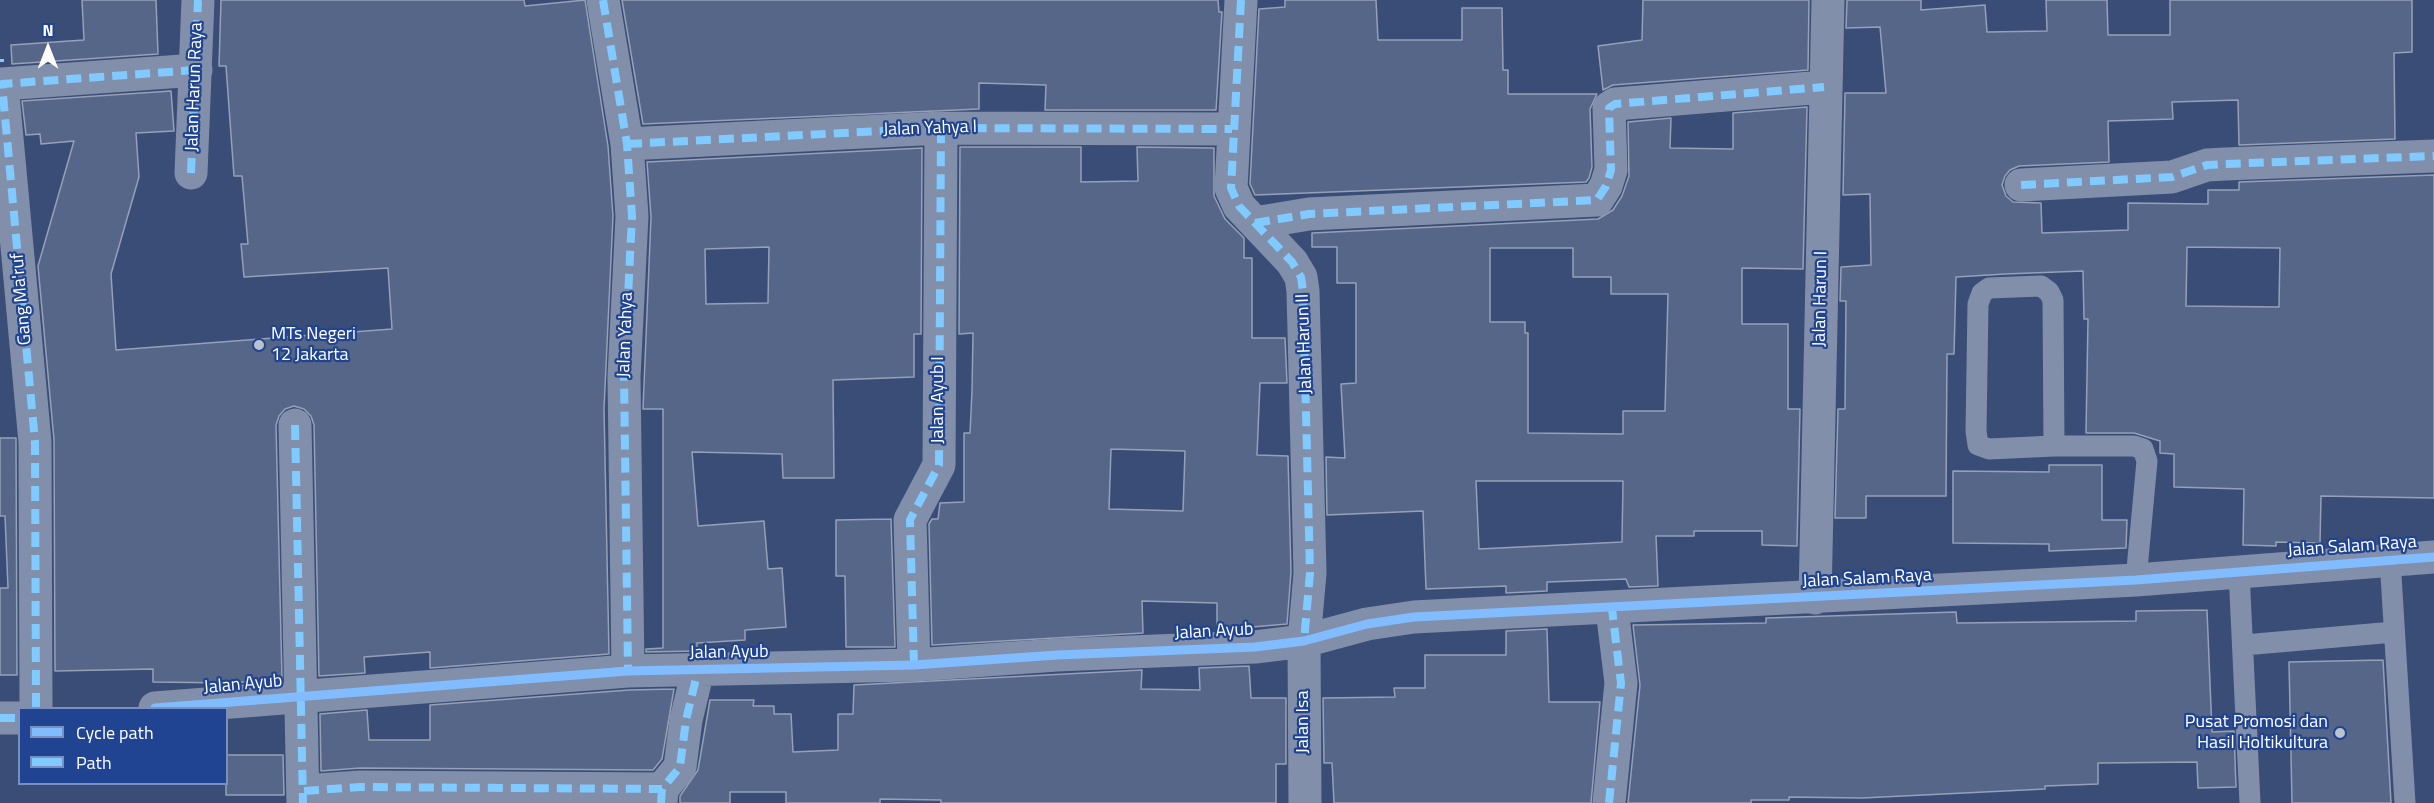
<!DOCTYPE html>
<style>
body{margin:0}
#map{position:relative;width:2434px;height:803px;overflow:hidden;background:#3a4d77;font-family:"Titillium Web",sans-serif}
canvas{display:block}
.legend{position:absolute;left:18px;top:707px;width:210px;height:78px;box-sizing:border-box;background:#204491;border:2px solid #798fbd;margin:0;padding:8px 10px;list-style:none;font-size:18px;color:#fff}
.legend li{display:flex;align-items:center;gap:12px;height:30px}
.legend b{width:30px;border:2px solid #798fbd}
.north{position:absolute;left:18px;top:18px;width:60px;height:60px;-webkit-text-stroke:4px #204491;paint-order:stroke;rotate:0deg;font-size:16px;font-weight:700;line-height:24px;text-align:center;color:#fff}
.north::after{content:'';display:block;margin:auto;width:21px;height:27px;background:#fff;clip-path:polygon(50% 0,100% 100%,50% 72%,0 100%)}
</style>
<div id="map">
<canvas width="2434" height="803"></canvas>
<ul class="legend">
<li><b style="height:8px;background:#80bcff"></b>Cycle path</li>
<li><b style="height:8px;background:#80caff"></b>Path</li>
</ul>
<div class="north">N</div>
</div>
<script>
const context = document.querySelector('canvas').getContext('2d');
context.lineJoin = 'round';
function paint(path, color) {
  context.fillStyle = color;
  context.fill(path, 'evenodd');
}
function toPath(rows) {
  const path = new Path2D();
  for (const r of rows) {
    path.moveTo(r[0], r[1]);
    for (let i = 2; i < r.length; i += 2) path.lineTo(r[i], r[i + 1]);
  }
  return path;
}
function trace(path, color, width, dash) {
  context.strokeStyle = color;
  context.lineWidth = width;
  context.lineCap = dash ? 'butt' : 'round';
  context.setLineDash(dash || []);
  context.stroke(path);
}
function label(font, color, halo, rows, align = 'center') {
  context.font = font + ' "Titillium Web",sans-serif';
  context.lineWidth = 4.5;
  context.setLineDash([]);
  context.textBaseline = 'middle';
  context.strokeStyle = halo;
  context.fillStyle = color;
  for (const [text, x, y, turn = 0] of rows) {
    context.save();
    context.translate(x, y);
    context.rotate((+turn || 0) * Math.PI / 180);
    context.textAlign = isNaN(turn) ? turn : align;
    if (halo) context.strokeText(text, 0, 0);
    context.fillText(text, 0, 0);
    context.restore();
  }
}
const building = toPath([
 [82,0,156,0,158,54,12,64,11,45,84,40,82,0],
 [221,0,524,0,525,6,585,0,608,146,613,216,604,409,609,654,430,668,430,652,364,657,365,673,319,676,314,425,311,416,304,409,294,406,285,409,279,416,276,425,282,679,230,683,153,682,153,669,55,671,54,440,38,266,74,141,41,144,40,134,26,135,22,101,171,91,174,131,136,133,139,177,111,274,116,350,392,329,388,268,244,277,241,244,248,244,242,176,234,176,226,66,219,66,221,0],
 [622,0,1218,0,1219,12,1222,12,1216,110,1045,110,1046,85,979,83,979,109,643,124,622,0],
 [1285,0,1376,0,1378,40,1462,40,1462,8,1502,8,1503,70,1508,70,1508,94,1597,94,1590,109,1592,167,1589,178,1586,182,1255,195,1250,184,1259,9,1285,7,1285,0],
 [1643,0,1809,0,1808,70,1613,85,1603,90,1598,46,1642,40,1643,0],
 [1847,0,1921,0,1921,10,1985,5,1987,32,2047,31,2046,0,2107,0,2108,35,2170,35,2170,0,2412,0,2412,52,2394,53,2395,139,2239,145,2238,100,2172,102,2173,119,2108,121,2109,162,2019,166,2010,170,2005,176,2002,185,2006,196,2013,202,2041,203,2042,233,2128,230,2128,203,2208,204,2208,190,2239,190,2239,182,2434,175,2434,498,2321,496,2320,543,2276,542,2276,546,2243,545,2244,489,2174,487,2174,454,2160,453,2160,441,2134,433,2086,433,2088,319,2084,319,2083,271,2005,274,1956,277,1954,354,1947,354,1946,496,1866,496,1866,518,1835,518,1838,409,1845,409,1846,301,1840,301,1841,267,1871,265,1870,194,1843,195,1845,93,1886,93,1880,27,1846,28,1847,0],
 [2187,247,2280,248,2279,307,2186,306,2187,247],
 [1807,107,1803,269,1742,268,1742,324,1788,324,1788,409,1800,409,1797,546,1762,545,1762,531,1694,531,1694,536,1656,536,1658,586,1629,587,1626,579,1547,582,1547,591,1506,593,1506,586,1426,589,1423,511,1327,515,1326,457,1345,458,1341,384,1356,383,1356,283,1337,283,1337,247,1312,247,1312,233,1598,219,1613,210,1622,196,1629,176,1628,122,1671,118,1670,148,1733,149,1733,113,1807,107],
 [1490,248,1573,248,1573,277,1611,277,1611,294,1668,294,1665,411,1623,411,1623,434,1528,433,1528,333,1525,333,1525,322,1490,322,1490,248],
 [1476,481,1623,481,1622,542,1479,549,1476,481],
 [960,147,1081,147,1081,182,1138,181,1137,147,1214,148,1214,196,1225,219,1244,238,1244,258,1252,258,1252,338,1285,338,1287,383,1260,383,1257,455,1288,456,1291,572,1287,624,1217,630,1217,603,1142,601,1143,633,932,645,929,524,932,519,938,519,940,503,964,502,964,433,970,433,972,391,973,333,959,334,960,147],
 [1111,449,1185,451,1183,511,1109,509,1111,449],
 [922,148,921,334,914,334,914,377,833,380,834,478,783,478,782,454,692,452,698,526,764,521,768,569,782,568,786,627,745,630,745,640,697,643,697,651,646,652,646,649,663,648,663,409,643,409,651,217,647,162,922,148],
 [769,247,768,303,706,304,705,249,769,247],
 [0,438,16,438,16,443,17,675,0,675,0,588,8,588,5,516,0,516,0,438],
 [2049,465,2102,465,2102,520,2127,520,2126,548,2049,551,2049,544,1953,543,1953,471,2049,472,2049,465],
 [891,519,895,647,846,647,845,576,836,576,836,520,891,519],
 [2207,610,2212,732,2234,731,2236,787,2198,788,2197,762,2098,763,2098,784,2045,786,2045,789,1862,798,1789,797,1789,800,1751,800,1751,803,1628,803,1640,685,1633,625,1766,623,1766,618,1956,612,1957,623,2136,621,2136,611,2207,610],
 [1547,629,1549,702,1600,702,1591,803,1334,803,1332,763,1324,763,1323,698,1395,697,1394,688,1425,688,1425,655,1506,655,1506,631,1547,629],
 [2383,660,2391,803,2292,803,2289,662,2383,660],
 [1249,666,1251,698,1286,698,1286,764,1276,764,1276,803,941,803,941,800,880,799,880,803,786,803,786,792,730,792,730,803,680,803,680,796,698,770,710,700,754,700,753,706,774,706,774,714,791,714,793,752,838,750,838,714,853,714,854,685,1142,670,1141,689,1200,690,1199,668,1249,666],
 [674,689,662,759,653,770,360,768,321,771,320,714,367,710,369,740,430,740,430,705,629,690,674,689],
 [226,755,283,755,284,795,226,795,226,755]
]);
const lane = toPath([
 [2054,446,1989,449,1978,445,1976,431,1978,304,1982,293,1989,288,2041,286,2049,292,2053,300,2054,446,2134,446,2143,449,2147,461,2136,580],
 [2390,559,2405,803],
 [2239,572,2250,803],
 [2244,645,2394,632]
]);
const street = toPath([
 [603,0,627,144,632,216,624,377,628,671],
 [1241,0,1231,188,1239,206,1292,262,1301,277,1303,291,1310,573,1304,641,1305,803],
 [627,144,941,128,1232,129],
 [191,173,198,0],
 [2021,185,2172,177,2207,165,2225,164,2434,156],
 [1255,223,1309,214,1597,200,1606,186,1611,170,1609,108,1615,104,1824,87],
 [295,425,303,803],
 [1815,598,1828,0],
 [914,665,910,520,939,465,941,128],
 [36,708,35,442,2,84,196,70],
 [155,708,628,671,914,665,1057,655,1255,647,1304,641,1367,624,1414,617,2136,580,2434,557],
 [0,718,20,718],
 [304,791,360,787,662,789],
 [661,803,662,789,680,767,686,720,698,670],
 [1609,803,1621,683,1612,609]
]);
const quiet = toPath([
 [603,0,627,144,632,216,624,377,628,671],
 [1241,0,1231,188,1239,206,1292,262,1301,277,1303,291,1310,573,1304,641],
 [0,59,0,62],
 [627,144,941,128,1232,129],
 [191,173,198,0],
 [2021,185,2172,177,2207,165,2225,164,2434,156],
 [1255,223,1309,214,1597,200,1606,186,1611,170,1609,108,1615,104,1824,87],
 [295,425,303,803],
 [914,665,910,520,939,465,941,128],
 [36,708,35,442,2,84,196,70],
 [0,718,20,718],
 [304,791,360,787,662,789],
 [661,803,662,789,680,767,686,720,698,670],
 [1609,803,1621,683,1612,609]
]);
const cycleway = toPath([
 [155,708,628,671,914,665,1057,655,1255,647,1304,641,1367,624,1414,617,2136,580,2434,557]
]);
const markers = [
 [259,345,6,"#bac1cf"],
 [2340,733,6,"#bac1cf"]
];
const streetNames = [
 ["Jalan Harun Raya",195,87,-88],
 ["Jalan Yahya I",930,129,-2],
 ["Gang Ma'ruf",22,299,-95],
 ["Jalan Harun I",1821,299,-89],
 ["Jalan Yahya",626,335,-88],
 ["Jalan Harun II",1305,344,-92],
 ["Jalan Ayub I",939,400,-90],
 ["Jalan Salam Raya",2352,547,-4],
 ["Jalan Salam Raya",1867,579,-3],
 ["Jalan Ayub",1214,632,-3],
 ["Jalan Ayub",729,653,-1],
 ["Jalan Ayub",243,685,-5],
 ["Jalan Isa",1304,722,-90]
];
const poiNames = [
 ["MTs Negeri",271,335],
 ["12 Jakarta",271,356],
 ["Pusat Promosi dan",2328,723,"right"],
 ["Hasil Holtikultura",2328,744,"right"]
];
paint(building, '#566688');
trace(building, '#96a1b8', 1.5);
trace(lane, '#818faa', 21);
trace(street, '#818faa', 33);
trace(quiet, '#80caff', 8, [15, 8]);
trace(cycleway, '#80bcff', 9);
for (const [x, y, r, color] of markers) {
  const dot = new Path2D();
  dot.arc(x, y, r, 0, 2 * Math.PI);
  context.fillStyle = color;
  context.fill(dot);
  trace(dot, '#204491', 2);
}
label('18px', '#fff', '#204491', streetNames);
label('18px', '#fff', '#204491', poiNames, 'left');
</script>
